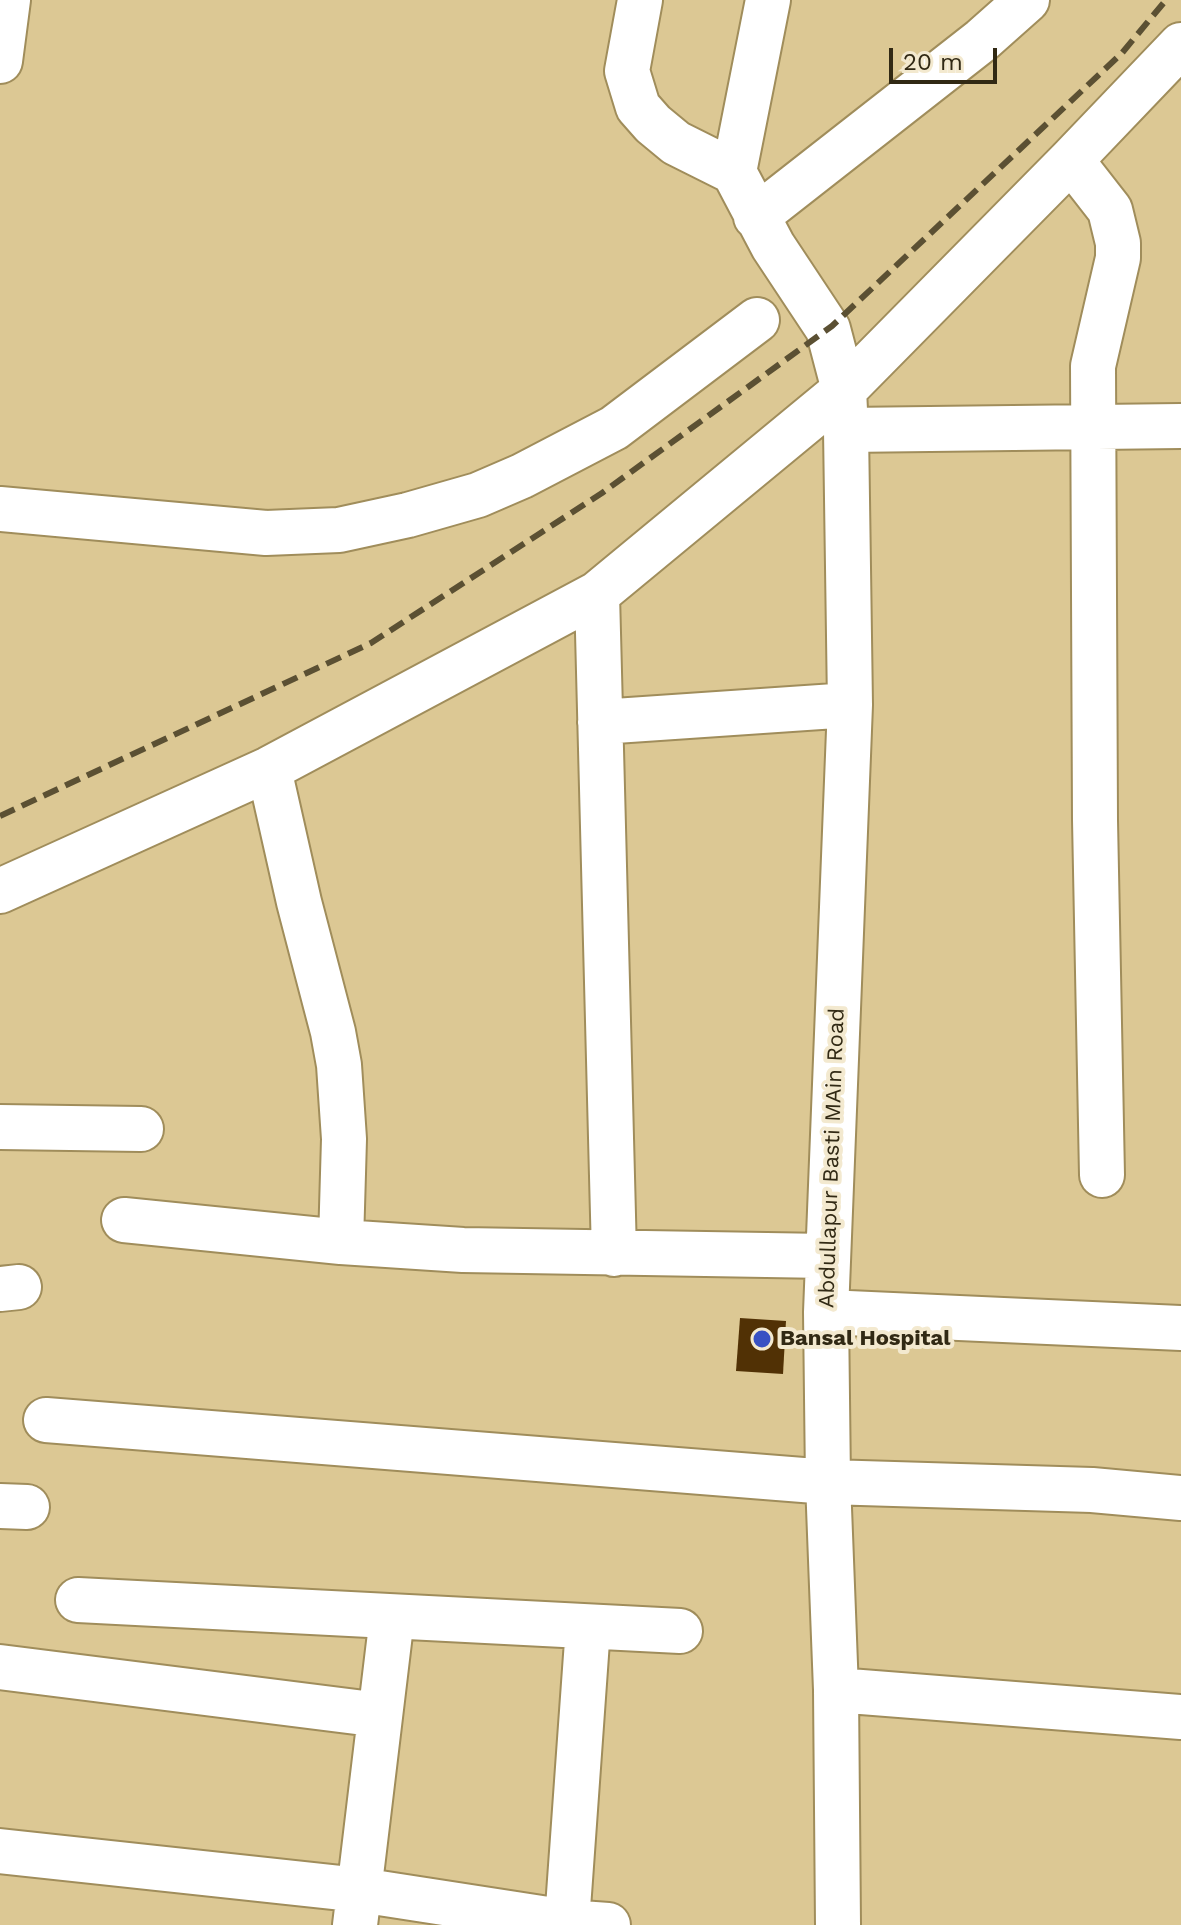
<!DOCTYPE html>
<style>
body{margin:0}
#map{position:relative;width:1181px;height:1925px;overflow:hidden;background:#dcc894;font-family:"Work Sans",sans-serif}
canvas{display:block}
.scale{position:absolute;left:889px;top:48px;width:108px;height:36px;box-sizing:border-box;border:4px solid #312914;border-top:0;padding-left:10px;font-size:24px;line-height:28px;white-space:nowrap;color:#312914;-webkit-text-stroke:6px #f3e9cf;paint-order:stroke}
</style>
<div id="map">
<canvas width="1181" height="1925"></canvas>
<div class="scale">20 m</div>
</div>
<script>
const context = document.querySelector('canvas').getContext('2d');
context.lineJoin = 'round';
function paint(path, color) {
  context.fillStyle = color;
  context.fill(path, 'evenodd');
}
function toPath(rows) {
  const path = new Path2D();
  for (const r of rows) {
    path.moveTo(r[0], r[1]);
    for (let i = 2; i < r.length; i += 2) path.lineTo(r[i], r[i + 1]);
  }
  return path;
}
function trace(path, color, width, dash) {
  context.strokeStyle = color;
  context.lineWidth = width;
  context.lineCap = dash ? 'butt' : 'round';
  context.setLineDash(dash || []);
  context.stroke(path);
}
function label(font, color, halo, rows, align = 'center') {
  context.font = font + ' "Work Sans",sans-serif';
  context.lineWidth = 8;
  context.setLineDash([]);
  context.textBaseline = 'middle';
  context.strokeStyle = halo;
  context.fillStyle = color;
  for (const [text, x, y, turn = 0] of rows) {
    context.save();
    context.translate(x, y);
    context.rotate((+turn || 0) * Math.PI / 180);
    context.textAlign = isNaN(turn) ? turn : align;
    if (halo) context.strokeText(text, 0, 0);
    context.fillText(text, 0, 0);
    context.restore();
  }
}
const building = toPath([
 [740,1318,786,1321,783,1374,736,1371]
]);
const minor = toPath([
 [640,0,627,71,638,107,653,124,676,143,734,172],
 [768,0,734,172,773,246,828,329,844,390,846,430,850,705,826,1312,828,1482,836,1690,838,1925],
 [0,61,8,0],
 [1071,160,1110,210,1118,243,1118,258,1093,366,1095,820,1102,1175],
 [756,217,982,40,1027,0],
 [846,430,1181,426],
 [0,509,266,533,339,530,408,515,478,495,522,476,614,428,757,320],
 [597,594,614,1254],
 [600,722,850,705],
 [269,769,299,902,333,1032,339,1065,344,1139,341,1242],
 [0,891,269,769,597,594,844,390,1071,160,1181,45],
 [0,1127,141,1129],
 [124,1220,341,1242,463,1250,827,1256],
 [0,1289,19,1287],
 [826,1312,1181,1328],
 [46,1420,828,1482,1092,1490,1181,1498],
 [0,1506,27,1507],
 [78,1600,680,1631],
 [0,1667,380,1715],
 [836,1690,1181,1717],
 [0,1851,360,1890,567,1922,608,1925],
 [567,1922,588,1627],
 [355,1925,392,1617]
]);
const rail = toPath([
 [0,816,371,643,602,493,832,326,1122,53,1166,0]
]);
const markers = [
 [762,1339,10,"#3851c3"]
];
const streetNames = [
 ["Abdullapur Basti MAin Road",832,1158,-88]
];
const poiNames = [
 ["Bansal Hospital",780,1339]
];
paint(building, '#513105');
trace(minor, '#a08d5b', 48);
trace(minor, '#fff', 44);
trace(rail, '#5b5033', 6, [16, 8]);
for (const [x, y, r, color] of markers) {
  const dot = new Path2D();
  dot.arc(x, y, r, 0, 2 * Math.PI);
  context.fillStyle = color;
  context.fill(dot);
  trace(dot, '#f3e9cf', 3);
}
label('22px', '#312914', '#f3e9cf', streetNames);
label('bold 22px', '#312914', '#f3e9cf', poiNames, 'left');
</script>
